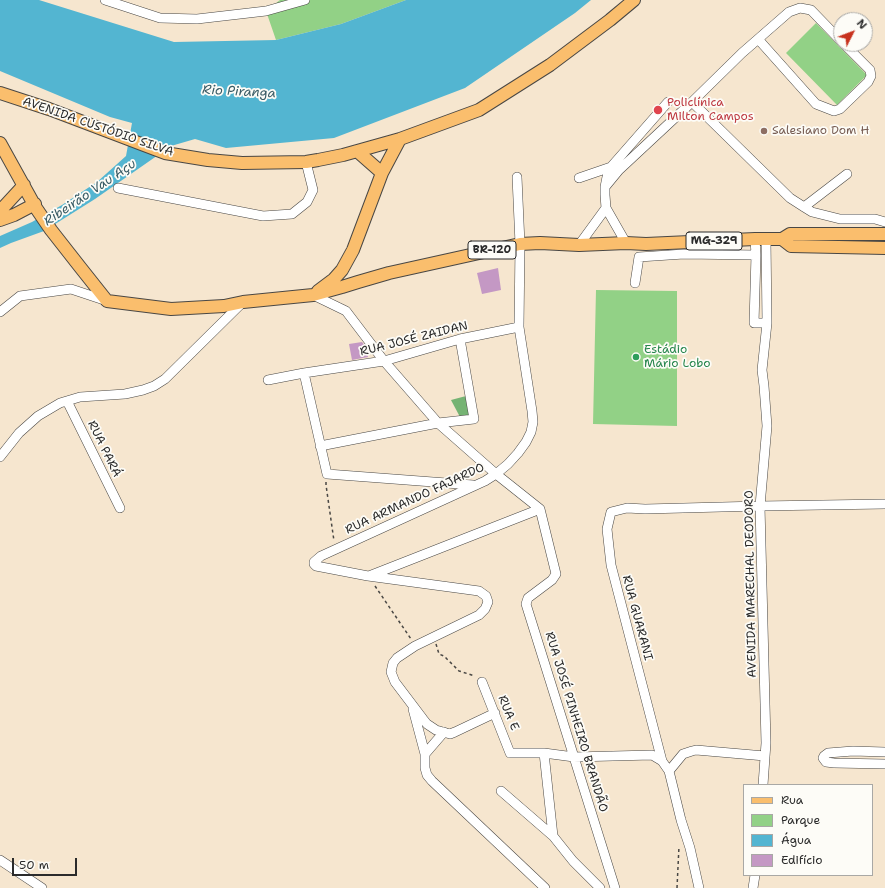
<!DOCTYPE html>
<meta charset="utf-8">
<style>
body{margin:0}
#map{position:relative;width:885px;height:888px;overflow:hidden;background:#f6e6cf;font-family:"Shantell Sans",sans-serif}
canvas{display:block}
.legend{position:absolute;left:743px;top:784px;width:130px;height:92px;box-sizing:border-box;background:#fdfcf7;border:1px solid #a9a8a5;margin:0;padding:5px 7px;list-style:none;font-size:12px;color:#2b2b2b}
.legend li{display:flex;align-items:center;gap:8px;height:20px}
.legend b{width:20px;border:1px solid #a9a8a5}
.north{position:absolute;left:833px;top:12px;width:40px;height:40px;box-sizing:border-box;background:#fdfcf7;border:1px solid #a9a8a5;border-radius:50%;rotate:48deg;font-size:11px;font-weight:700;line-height:16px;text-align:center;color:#2b2b2b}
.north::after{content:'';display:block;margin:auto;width:14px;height:18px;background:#c8321e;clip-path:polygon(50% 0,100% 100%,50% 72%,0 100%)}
.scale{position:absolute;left:12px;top:858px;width:65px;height:18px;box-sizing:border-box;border:2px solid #2b2b2b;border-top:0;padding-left:5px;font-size:12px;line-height:14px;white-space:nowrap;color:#2b2b2b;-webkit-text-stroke:3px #fdfcf7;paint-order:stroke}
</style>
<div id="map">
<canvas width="885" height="888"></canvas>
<ul class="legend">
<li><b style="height:5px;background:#fabe6d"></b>Rua</li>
<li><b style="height:11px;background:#92d186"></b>Parque</li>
<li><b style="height:11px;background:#53b5d1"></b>Água</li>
<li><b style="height:11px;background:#c498c4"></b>Edifício</li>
</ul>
<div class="north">N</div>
<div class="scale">50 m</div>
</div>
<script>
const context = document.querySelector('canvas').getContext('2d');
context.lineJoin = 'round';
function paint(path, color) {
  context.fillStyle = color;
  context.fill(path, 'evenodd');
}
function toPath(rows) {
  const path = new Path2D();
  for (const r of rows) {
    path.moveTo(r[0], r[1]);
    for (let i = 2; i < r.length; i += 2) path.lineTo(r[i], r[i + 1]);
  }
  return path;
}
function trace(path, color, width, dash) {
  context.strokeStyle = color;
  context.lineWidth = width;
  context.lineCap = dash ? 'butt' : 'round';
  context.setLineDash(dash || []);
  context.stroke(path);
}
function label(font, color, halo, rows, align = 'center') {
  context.font = font + ' "Shantell Sans",sans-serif';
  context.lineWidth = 3.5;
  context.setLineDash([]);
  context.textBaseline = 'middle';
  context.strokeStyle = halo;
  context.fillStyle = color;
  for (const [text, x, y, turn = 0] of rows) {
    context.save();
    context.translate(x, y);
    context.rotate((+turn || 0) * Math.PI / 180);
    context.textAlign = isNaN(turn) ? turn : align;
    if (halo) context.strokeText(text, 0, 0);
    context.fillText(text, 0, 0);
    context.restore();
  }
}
const green = toPath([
 [280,0,406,0,341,24,276,40,266,11],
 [816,23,867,75,837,105,786,53],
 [596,290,677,291,677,426,593,424]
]);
const forest = toPath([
 [466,396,472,416,460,417,451,400]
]);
const water = toPath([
 [0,0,39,0,174,42,276,40,341,24,406,0,591,0,575,13,465,88,334,138,226,148,195,139,171,146,95,199,44,231,11,243,0,248,0,236,32,222,62,205,97,182,126,156,132,123,110,117,0,71]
]);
const building = toPath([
 [498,268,501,290,482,294,477,273],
 [362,342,367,348,368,357,352,360,349,344]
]);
const path = toPath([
 [326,482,326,485,334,541],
 [375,586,411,639],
 [436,644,439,654,444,656,459,671,475,676],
 [677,888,679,846]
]);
const minor = toPath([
 [105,0,160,18,197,19,266,11,305,0],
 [758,39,816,104,834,111,840,109,868,82,871,76,870,70,844,44],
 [692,102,790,198,804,207,812,212,840,219,875,219,885,222],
 [579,178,611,167],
 [605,187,619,170,692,102,742,53,789,12,800,8,811,10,841,41],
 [118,188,263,216,292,214,307,202,313,190,306,162],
 [804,207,847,174],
 [606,208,605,195,605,187,607,177,611,167,668,102],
 [755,239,756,255,754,323,767,323],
 [579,245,606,208,626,243],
 [635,283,639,257,684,254,756,255],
 [313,295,346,311,384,361,438,423,496,474,540,509,369,576],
 [0,312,20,296,71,289,107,301],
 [304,373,327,474,473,485],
 [268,380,304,373,384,361,460,339,519,327],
 [67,401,120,508],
 [320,446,438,423,474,419,460,339],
 [0,457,19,433,38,416,60,403,80,397,125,394,143,390,154,386,165,379,243,302],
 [540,509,556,574,552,580,528,598,526,604,615,888],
 [482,682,510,753,544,753,574,757,652,755,662,761,669,771,683,754,692,751,696,750,765,756],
 [413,709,425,754,444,732],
 [495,713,455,732,450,734,436,730,427,724,423,719,395,682,391,672,393,663,397,658,415,646,479,615,485,609,488,602,486,596,479,591,368,576,316,566,314,564,314,562,321,556,485,481,496,474,508,464,518,453,526,442,531,432,533,422,532,411,519,327,520,244,517,177],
 [885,752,853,751,828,753,824,756,823,758,826,762,834,763,885,764],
 [544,753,553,836],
 [425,754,425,768,427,775,432,781,545,888],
 [662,761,611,565,607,529,611,512,627,508,645,509,760,506,885,504],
 [669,771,681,820,690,848,699,888],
 [763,785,766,743,760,506,767,426,764,386,762,370,767,323,766,239],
 [501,791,553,836,573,861,600,888],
 [0,860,42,888],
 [753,888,755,875]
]);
const major = toPath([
 [0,93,49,109,165,153,208,160,242,163,306,162,318,160,343,155,400,139,479,110,550,65,610,20,634,0],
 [0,143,36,208,51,230,80,267,107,301,171,309,224,306,243,302,313,295,342,287,358,282,389,273,520,244,540,243,579,245,626,243,646,244,755,239,782,239,790,234,885,234],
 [357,151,382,173],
 [0,211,24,185],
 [0,220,14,215,35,204],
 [782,239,791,246,885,248],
 [318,291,334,279,342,270,353,250,382,173,400,139]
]);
const markers = [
 [658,110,5,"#e0444e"],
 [764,131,4,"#8d6e63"],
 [636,357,4,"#2e9e5b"]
];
const shields = [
 [714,241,56],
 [492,250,48]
];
const shieldNames = [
 ["MG-329",714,241],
 ["BR-120",492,250]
];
const healthNames = [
 ["Policlínica",667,103],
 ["Milton Campos",667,117]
];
const streetNames = [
 ["AVENIDA CUSTÓDIO SILVA",98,127,19],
 ["RUA JOSÉ ZAIDAN",414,339,-14],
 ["RUA PARÁ",104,449,64],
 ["RUA ARMANDO FAJARDO",415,499,-25],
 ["AVENIDA MARECHAL DEODORO",751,584,-91],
 ["RUA GUARANI",637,618,75],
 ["RUA E",508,713,68],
 ["RUA JOSÉ PINHEIRO BRANDÃO",576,722,73]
];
const educationNames = [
 ["Salesiano Dom H",772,131]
];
const leisureNames = [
 ["Estádio",644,350],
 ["Mário Lobo",644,364]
];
const waterNames = [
 ["Rio Piranga",239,92,3],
 ["Ribeirão Vau Açu",90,193,-34]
];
paint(green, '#92d186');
paint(forest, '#75b373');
paint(water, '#53b5d1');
paint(building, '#c498c4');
trace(minor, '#494744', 10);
trace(major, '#494744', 14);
trace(path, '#494744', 1.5, [3, 3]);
trace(minor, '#fff', 9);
trace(major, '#fabe6d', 12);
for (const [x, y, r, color] of markers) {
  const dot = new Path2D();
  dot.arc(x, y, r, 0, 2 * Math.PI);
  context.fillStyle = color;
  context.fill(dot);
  trace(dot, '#fdfcf7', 1.5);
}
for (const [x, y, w] of shields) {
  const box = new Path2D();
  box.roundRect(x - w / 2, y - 9, w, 18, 3);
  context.fillStyle = '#fdfcf7';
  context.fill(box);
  trace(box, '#2b2b2b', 1);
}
label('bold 11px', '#2b2b2b', null, shieldNames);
label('12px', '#be3a42', '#fdfcf7', healthNames, 'left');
label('12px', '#2b2b2b', '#fdfcf7', streetNames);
label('12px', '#785e54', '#fdfcf7', educationNames, 'left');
label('12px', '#27864d', '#fdfcf7', leisureNames, 'left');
label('italic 13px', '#395b65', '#fdfcf7', waterNames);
</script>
